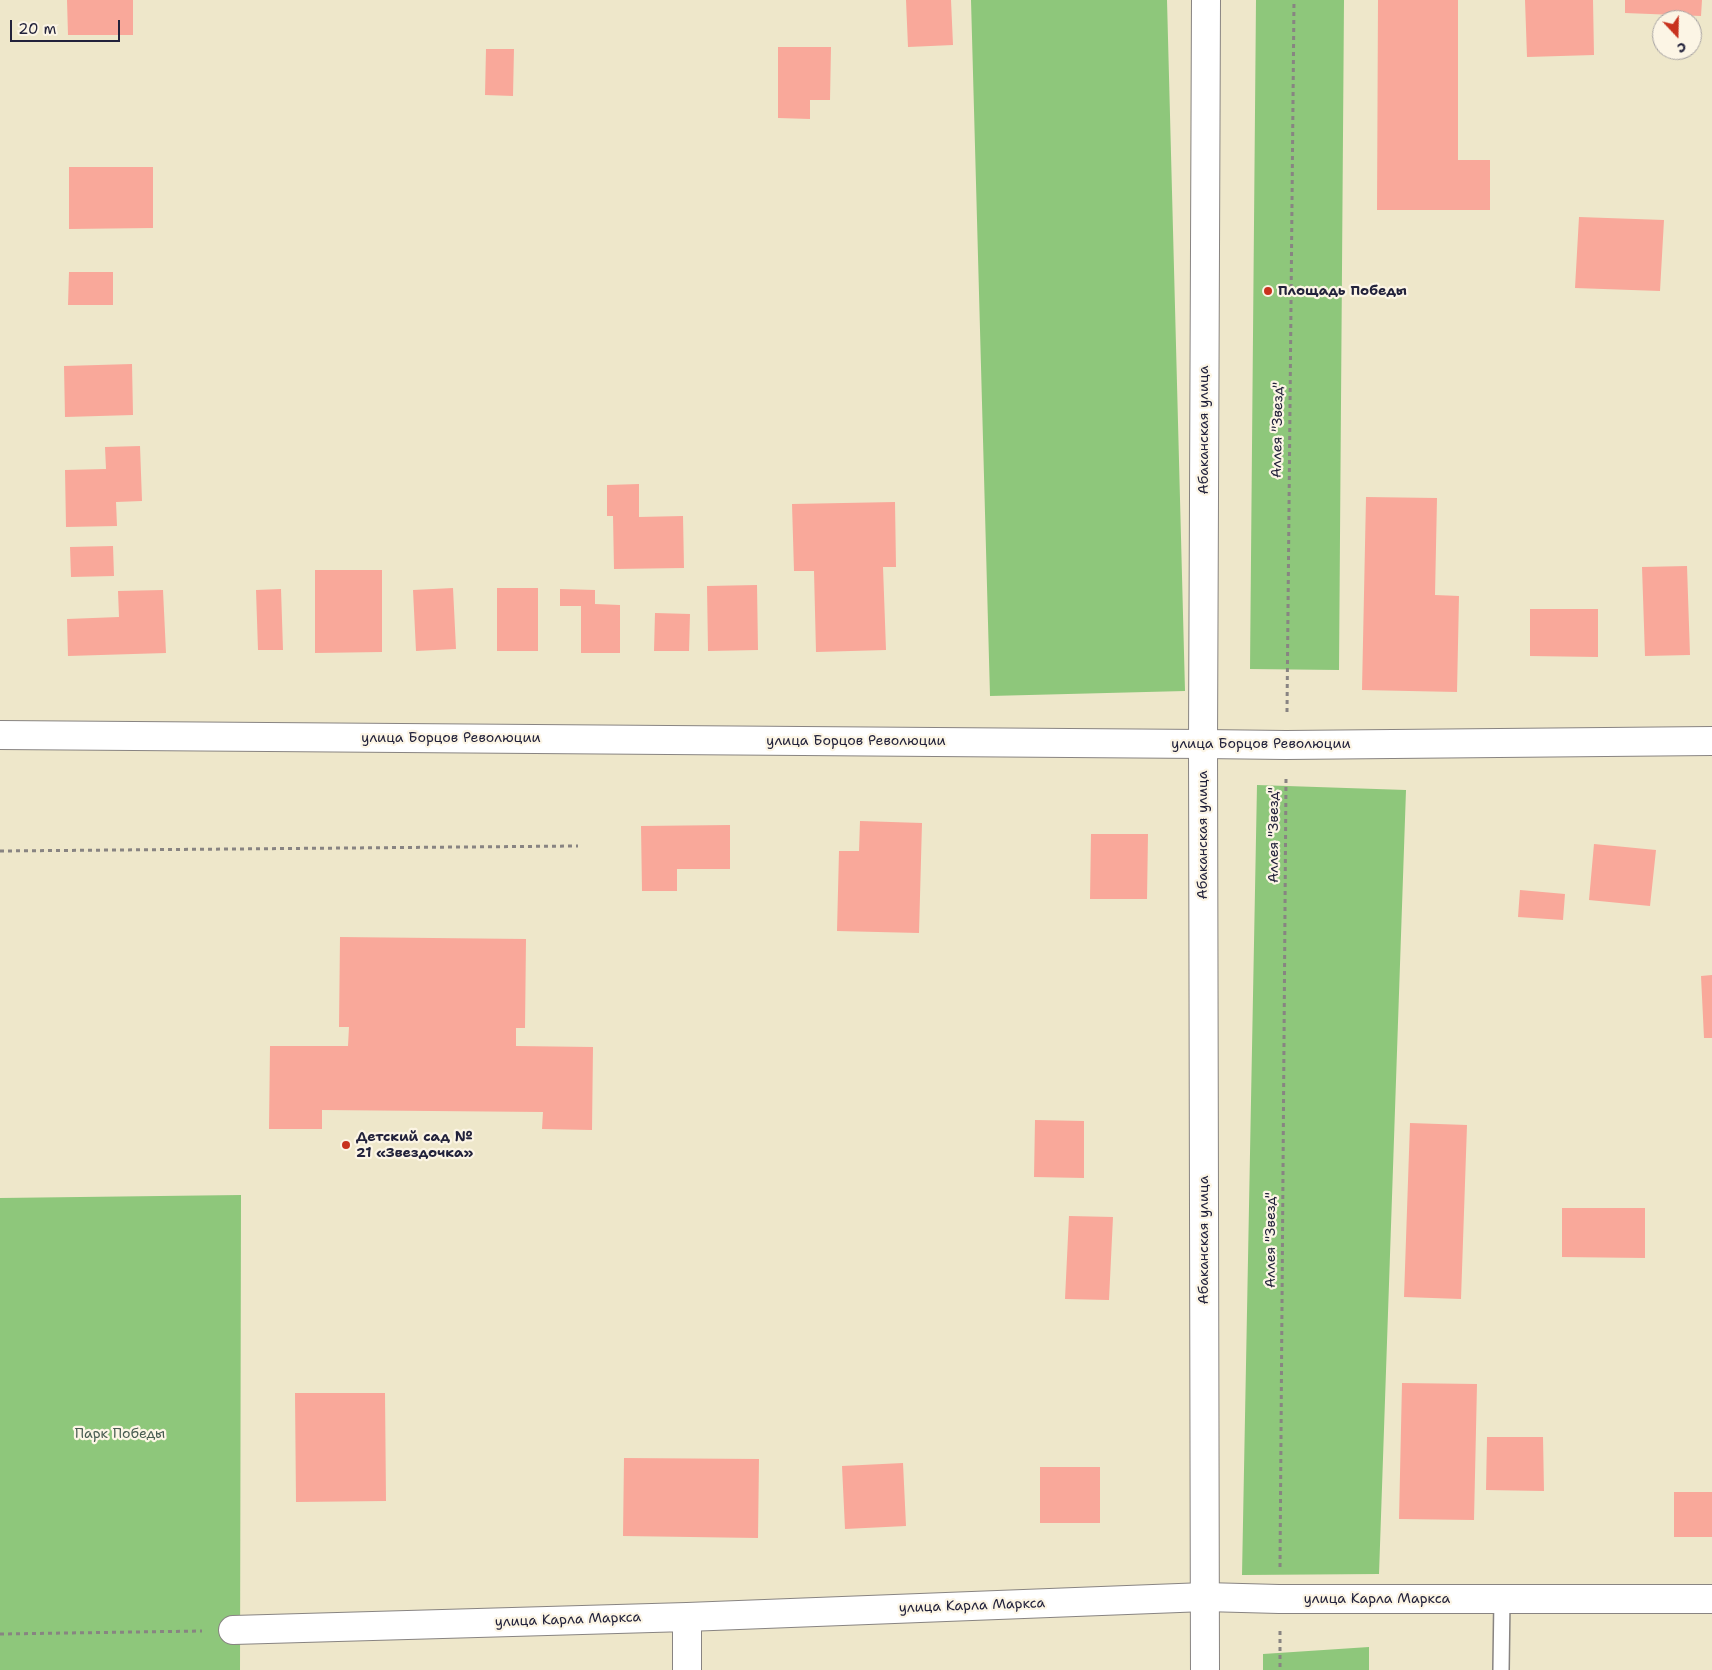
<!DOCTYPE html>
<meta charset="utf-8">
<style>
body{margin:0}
#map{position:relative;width:1712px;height:1670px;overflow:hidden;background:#eee7ca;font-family:"Shantell Sans",sans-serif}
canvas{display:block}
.north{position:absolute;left:1652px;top:10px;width:50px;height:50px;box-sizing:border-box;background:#fcf5e5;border:1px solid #a5a1a1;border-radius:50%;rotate:159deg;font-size:14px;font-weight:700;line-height:20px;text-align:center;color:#22223b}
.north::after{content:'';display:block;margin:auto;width:18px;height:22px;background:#c8321e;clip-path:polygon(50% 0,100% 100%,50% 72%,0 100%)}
.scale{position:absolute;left:10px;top:20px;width:110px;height:22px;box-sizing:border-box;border:2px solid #22223b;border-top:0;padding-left:6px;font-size:15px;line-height:18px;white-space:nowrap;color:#22223b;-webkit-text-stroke:4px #fcf5e5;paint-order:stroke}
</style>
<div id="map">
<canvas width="1712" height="1670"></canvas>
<div class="north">С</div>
<div class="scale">20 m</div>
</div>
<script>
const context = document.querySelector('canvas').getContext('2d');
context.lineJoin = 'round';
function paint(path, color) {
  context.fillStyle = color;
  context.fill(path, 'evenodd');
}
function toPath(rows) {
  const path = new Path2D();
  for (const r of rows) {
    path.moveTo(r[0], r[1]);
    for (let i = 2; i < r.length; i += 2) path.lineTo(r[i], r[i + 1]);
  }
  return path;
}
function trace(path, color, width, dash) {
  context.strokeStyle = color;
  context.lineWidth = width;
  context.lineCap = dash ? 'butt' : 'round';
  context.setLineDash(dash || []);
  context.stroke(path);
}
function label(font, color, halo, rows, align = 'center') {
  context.font = font + ' "Shantell Sans",sans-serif';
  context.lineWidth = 4.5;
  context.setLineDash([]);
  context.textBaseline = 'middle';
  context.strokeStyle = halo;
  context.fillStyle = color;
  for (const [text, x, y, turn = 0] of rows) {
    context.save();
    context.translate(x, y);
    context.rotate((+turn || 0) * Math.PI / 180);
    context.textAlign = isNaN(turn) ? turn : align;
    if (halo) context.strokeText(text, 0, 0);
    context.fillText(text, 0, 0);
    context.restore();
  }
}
const green = toPath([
 [971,0,1167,0,1185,691,990,696],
 [1256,0,1344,0,1339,670,1250,669],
 [1257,785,1406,790,1379,1574,1242,1575],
 [241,1195,240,1670,0,1670,0,1198],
 [1369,1647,1369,1670,1263,1670,1263,1654]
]);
const building = toPath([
 [67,0,133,0,133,35,68,35],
 [906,0,951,0,953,45,908,47],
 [1378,0,1458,0,1458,160,1490,160,1490,210,1377,210],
 [1525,0,1593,0,1594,55,1527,57],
 [1625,0,1702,0,1701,16,1625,13],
 [778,47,831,47,830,100,810,100,810,119,778,118],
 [486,49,514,49,513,96,485,95],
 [69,167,153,167,153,228,69,229],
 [1579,217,1664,220,1660,291,1575,288],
 [69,272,113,272,113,305,68,305],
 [132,364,133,415,65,417,64,366],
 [140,446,142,501,116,502,117,526,66,527,65,470,106,469,105,447],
 [639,484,639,517,683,516,684,568,614,569,613,516,607,516,607,485],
 [1366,497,1437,498,1435,595,1459,596,1457,692,1362,690],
 [895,502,896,567,883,567,886,650,816,652,814,571,794,571,792,504],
 [113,546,114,576,71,577,70,547],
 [1687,566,1690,655,1645,656,1642,567],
 [315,570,382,570,382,652,315,653],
 [757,585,758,650,708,651,707,586],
 [453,588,456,649,416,651,413,590],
 [497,588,538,588,538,651,497,651],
 [281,589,283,650,258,650,256,590],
 [560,589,595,590,595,604,620,605,620,653,581,653,581,606,560,606],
 [163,590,166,653,68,656,67,619,119,617,118,591],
 [1530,609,1598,609,1598,657,1530,656],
 [655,613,690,614,689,651,654,651],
 [860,821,922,823,919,933,837,931,839,851,859,851],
 [730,825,730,869,677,869,677,891,642,891,641,826],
 [1091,834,1148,834,1147,899,1090,899],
 [1594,844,1656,850,1650,906,1589,900],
 [1520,890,1565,894,1563,920,1518,917],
 [340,937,526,939,525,1028,516,1028,516,1046,593,1047,592,1130,542,1129,543,1112,322,1110,322,1129,269,1129,270,1046,348,1046,349,1027,339,1027],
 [1712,975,1712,1038,1704,1038,1701,976],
 [1035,1120,1084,1121,1084,1178,1034,1177],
 [1410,1123,1467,1125,1461,1299,1404,1297],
 [1562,1208,1645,1208,1645,1258,1562,1257],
 [1069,1216,1113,1217,1109,1300,1065,1299],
 [1402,1383,1477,1384,1474,1520,1399,1519],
 [295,1393,385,1393,386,1501,296,1502],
 [1487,1437,1543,1437,1544,1491,1486,1490],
 [624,1458,759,1459,758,1538,623,1536],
 [903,1463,906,1526,845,1529,842,1466],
 [1040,1467,1100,1467,1100,1523,1040,1523],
 [1674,1492,1712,1492,1712,1537,1674,1537]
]);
const path = toPath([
 [1287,712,1294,0],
 [0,851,578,846],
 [1280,1567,1286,778],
 [1280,1631,1280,1670],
 [0,1634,202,1631]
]);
const service = toPath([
 [1501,1670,1502,1598]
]);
const minor = toPath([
 [1203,744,1286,745,1712,741],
 [687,1617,687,1670],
 [233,1630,687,1617,1205,1597,1279,1599,1712,1599]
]);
const tertiary = toPath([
 [0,735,1203,744]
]);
const primary = toPath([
 [1205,1670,1203,744,1206,0]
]);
const markers = [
 [1268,291,5,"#c8321e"],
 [346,1145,5,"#c8321e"]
];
const poiNames = [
 ["Площадь Победы",1278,291],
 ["Детский сад №",356,1137],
 ["21 «Звездочка»",356,1153]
];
const streetNames = [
 ["Абаканская улица",1204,430,-90],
 ["Аллея \"Звезд\"",1278,430,-89],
 ["улица Борцов Революции",451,738],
 ["улица Борцов Революции",856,741],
 ["улица Борцов Революции",1261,744],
 ["Абаканская улица",1203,835,-90],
 ["Аллея \"Звезд\"",1274,835,-90],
 ["Абаканская улица",1204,1240,-90],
 ["Аллея \"Звезд\"",1271,1240,-90],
 ["улица Карла Маркса",1377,1599],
 ["улица Карла Маркса",972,1606,-2],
 ["улица Карла Маркса",568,1620,-2]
];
const parkNames = [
 ["Парк Победы",120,1434]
];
paint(green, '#8ec77b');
paint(building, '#f9a89a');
trace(service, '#888482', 18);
trace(minor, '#888482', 30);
trace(tertiary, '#888482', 30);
trace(primary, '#888482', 30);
trace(path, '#888482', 3, [4, 4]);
trace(service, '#fff', 15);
trace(minor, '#fff', 28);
trace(tertiary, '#fff', 28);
trace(primary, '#fff', 28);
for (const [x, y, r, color] of markers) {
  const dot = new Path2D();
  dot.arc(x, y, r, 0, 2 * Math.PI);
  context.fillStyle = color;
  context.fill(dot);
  trace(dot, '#fcf5e5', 2);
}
label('bold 14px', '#22223b', '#fcf5e5', poiNames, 'left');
label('14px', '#22223b', '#fcf5e5', streetNames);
label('14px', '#485c51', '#fcf5e5', parkNames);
</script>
